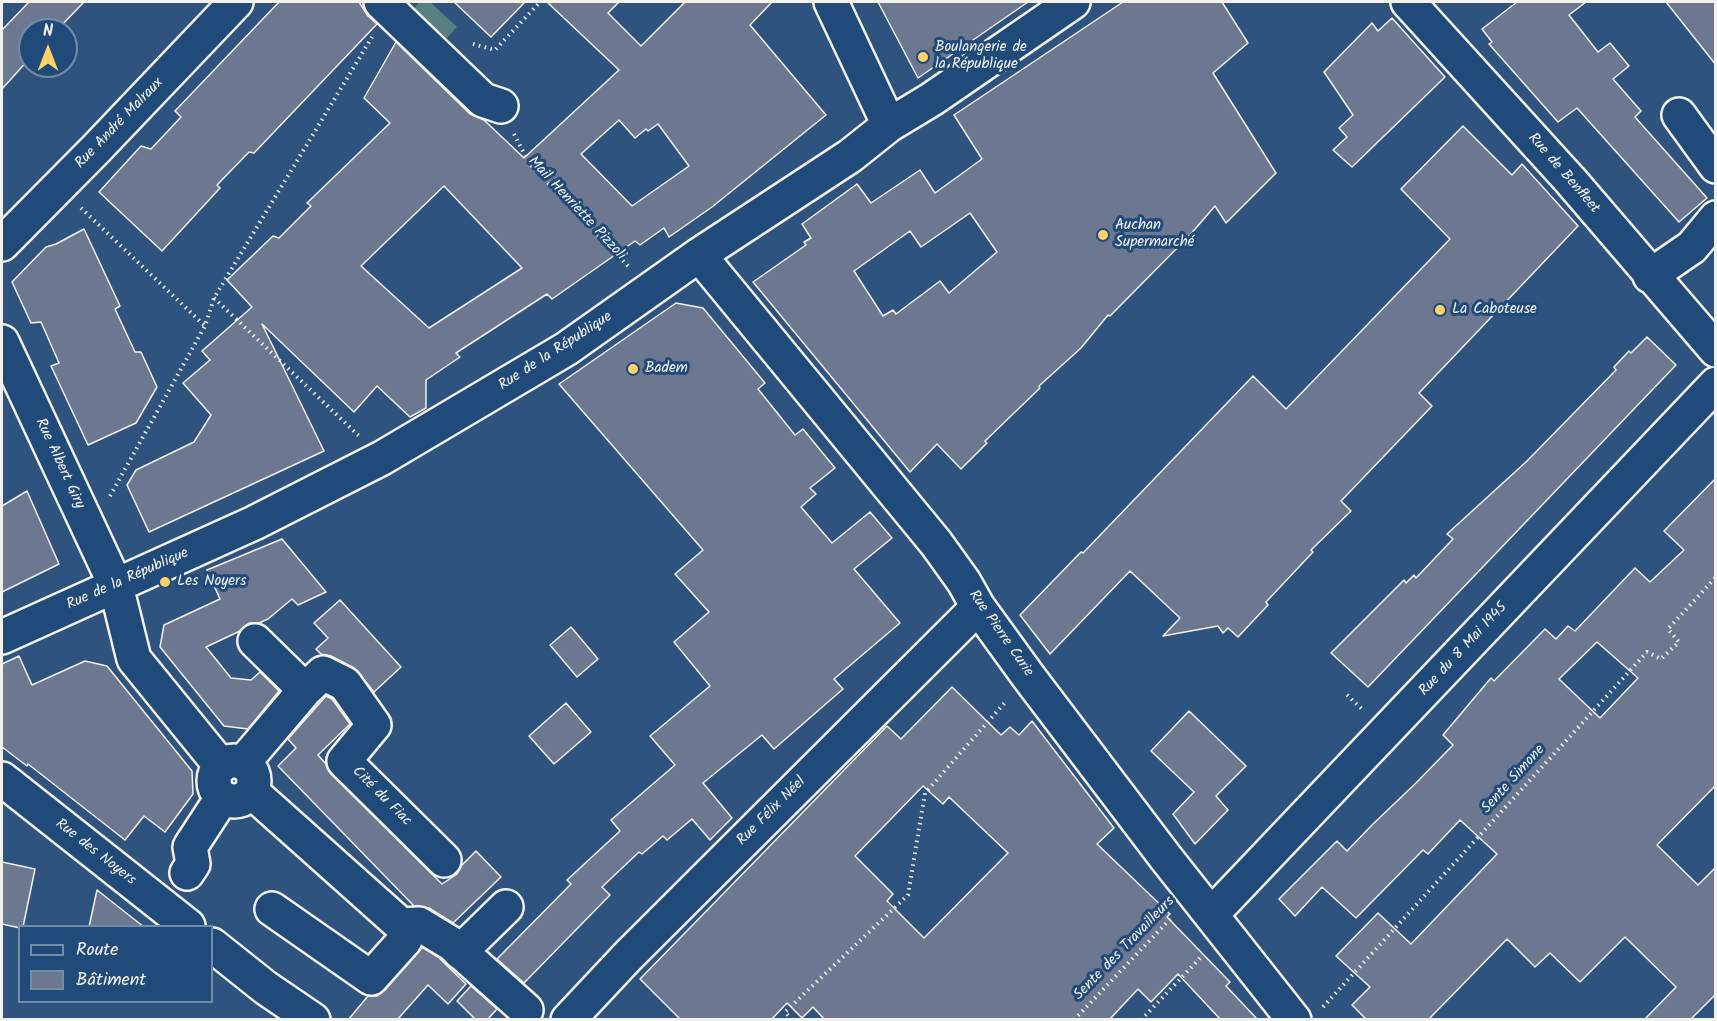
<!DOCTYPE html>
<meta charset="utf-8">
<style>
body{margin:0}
#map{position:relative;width:1717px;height:1021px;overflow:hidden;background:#2e537e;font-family:Kalam,sans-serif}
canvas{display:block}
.frame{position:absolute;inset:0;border:3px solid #f4f1e8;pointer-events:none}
.legend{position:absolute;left:18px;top:925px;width:195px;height:78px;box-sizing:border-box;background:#1f4a7a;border:2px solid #748da6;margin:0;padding:8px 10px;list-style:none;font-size:18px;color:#f4f1e8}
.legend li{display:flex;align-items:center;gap:12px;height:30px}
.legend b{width:30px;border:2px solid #748da6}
.north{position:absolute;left:18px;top:18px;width:60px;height:60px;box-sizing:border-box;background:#1f4a7a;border:2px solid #748da6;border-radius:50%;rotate:0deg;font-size:16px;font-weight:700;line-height:24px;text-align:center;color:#f4f1e8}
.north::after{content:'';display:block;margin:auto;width:21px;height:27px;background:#ffd166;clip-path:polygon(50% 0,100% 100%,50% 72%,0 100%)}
</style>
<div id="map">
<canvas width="1717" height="1021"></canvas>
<div class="frame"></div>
<ul class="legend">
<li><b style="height:8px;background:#1f4a7a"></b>Route</li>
<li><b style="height:16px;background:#6b7890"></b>Bâtiment</li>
</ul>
<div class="north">N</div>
</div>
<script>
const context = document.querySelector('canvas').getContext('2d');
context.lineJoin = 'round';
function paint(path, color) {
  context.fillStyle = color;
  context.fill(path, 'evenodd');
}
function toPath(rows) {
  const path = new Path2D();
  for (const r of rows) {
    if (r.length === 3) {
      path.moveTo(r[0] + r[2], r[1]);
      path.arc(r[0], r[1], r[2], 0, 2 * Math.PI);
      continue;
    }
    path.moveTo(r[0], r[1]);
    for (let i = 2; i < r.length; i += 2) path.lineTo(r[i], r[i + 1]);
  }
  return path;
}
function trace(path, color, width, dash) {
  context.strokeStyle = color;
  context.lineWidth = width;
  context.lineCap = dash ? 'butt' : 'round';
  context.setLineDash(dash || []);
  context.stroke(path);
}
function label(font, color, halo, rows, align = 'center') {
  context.font = font + ' Kalam,sans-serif';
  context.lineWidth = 6;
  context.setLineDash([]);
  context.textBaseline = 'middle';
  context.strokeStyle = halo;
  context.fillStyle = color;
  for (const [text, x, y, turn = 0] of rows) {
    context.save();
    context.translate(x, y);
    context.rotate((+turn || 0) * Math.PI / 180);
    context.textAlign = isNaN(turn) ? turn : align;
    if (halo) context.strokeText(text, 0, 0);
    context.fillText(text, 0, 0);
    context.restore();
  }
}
const green = toPath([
 [420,2,430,2,457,27,446,39,414,8]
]);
const building = toPath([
 [29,2,84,2,57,30,30,30,30,58,2,89,2,30,29,2],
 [279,2,359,2,368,16,377,24,254,153,249,152,217,185,220,188,162,251,99,192,141,146,151,149,181,117,175,111,279,2],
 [454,2,525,2,491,37,454,2],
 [547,2,619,2,608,13,641,46,685,2,772,2,750,25,826,115,712,207,669,237,664,228,640,245,635,241,552,299,547,294,456,353,460,357,426,380,426,408,410,417,377,386,354,412,262,324,324,451,149,532,127,485,136,470,194,442,211,415,183,383,210,360,202,351,252,307,227,280,273,236,279,238,311,206,307,203,390,123,364,98,396,42,470,114,484,120,524,158,619,70,547,2],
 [619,120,635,138,646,129,648,131,658,124,689,166,632,206,581,154,619,120],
 [444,186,522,268,429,328,361,266,444,186],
 [878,2,1028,2,918,78,878,2],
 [1123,2,1222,2,1248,43,1213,73,1276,173,1226,223,1215,206,1190,235,1110,316,1108,315,1081,348,1039,386,1040,388,985,441,987,443,961,469,937,444,910,472,753,282,806,245,804,242,811,238,802,224,857,184,871,203,920,170,935,193,982,159,954,115,1123,2],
 [970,213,997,252,949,293,940,281,896,314,893,310,883,316,854,271,910,231,921,247,970,213],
 [1517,2,1586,2,1569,15,1598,52,1610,43,1629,66,1613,79,1641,111,1635,117,1707,198,1679,222,1577,108,1558,122,1489,44,1492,42,1482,29,1517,2],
 [1666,2,1716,2,1716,65,1666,2],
 [1392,18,1445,77,1352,167,1333,150,1347,137,1339,128,1353,115,1324,72,1372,23,1378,31,1392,18],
 [1463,126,1512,175,1522,164,1578,226,1419,393,1432,406,1341,501,1351,511,1311,550,1313,552,1266,602,1268,605,1238,637,1228,628,1223,633,1218,626,1163,636,1180,618,1130,571,1050,654,1020,615,1081,552,1083,553,1253,376,1286,409,1450,239,1401,189,1463,126],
 [84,229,120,306,115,309,135,352,141,352,157,387,136,423,88,445,51,366,59,363,41,322,31,323,12,282,46,247,56,244,84,229],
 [676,303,703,308,765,383,758,389,795,435,803,429,835,468,810,488,816,494,801,507,832,543,870,512,892,538,854,569,900,623,834,679,843,689,774,749,762,735,703,783,732,818,710,840,692,819,667,840,663,836,642,854,639,852,602,887,610,895,524,983,497,959,571,884,567,880,620,831,611,820,675,765,650,736,710,686,674,642,709,612,675,574,703,550,559,384,676,303],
 [1647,337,1676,365,1368,687,1331,653,1404,580,1406,583,1414,575,1416,578,1453,539,1447,534,1527,461,1616,370,1614,367,1629,351,1631,353,1647,337],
 [1716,478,1716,785,1657,845,1698,885,1716,867,1716,994,1690,1020,1644,1020,1676,987,1625,937,1580,982,1550,953,1535,967,1507,939,1428,1020,1367,1020,1352,1005,1370,987,1336,956,1378,913,1411,944,1497,854,1460,820,1428,854,1423,850,1356,918,1322,887,1295,916,1279,899,1337,841,1347,851,1373,824,1416,783,1453,745,1443,735,1491,678,1494,681,1545,629,1556,639,1568,626,1575,631,1635,568,1650,582,1684,550,1664,531,1716,478],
 [1597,642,1638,678,1600,718,1559,679,1597,642],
 [27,491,59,564,2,592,2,506,27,491],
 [282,539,326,592,298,605,292,599,268,619,259,623,249,623,240,631,206,647,231,678,251,680,260,672,279,691,248,729,224,726,160,647,164,625,220,599,207,570,282,539],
 [340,600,401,667,374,692,354,668,331,656,321,654,316,649,328,638,314,623,340,600],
 [571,627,598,659,577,677,550,645,571,627],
 [19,656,32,685,85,661,107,666,192,771,193,794,165,832,144,816,125,840,28,764,27,766,2,747,2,664,19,656],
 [952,687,1001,735,1010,727,1019,735,1032,721,1114,828,1097,844,1170,914,1167,917,1230,982,1226,986,1258,1020,1221,1020,1178,974,1151,1002,1138,989,1109,1020,825,1020,813,1007,802,1018,787,1003,771,1020,681,1020,640,979,887,726,901,739,952,687],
 [923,786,943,804,949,797,1008,853,924,938,887,901,893,894,855,856,923,786],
 [326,696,332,699,350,724,318,755,326,764,331,774,442,884,457,874,462,865,476,851,501,877,453,923,429,908,414,906,278,766,296,748,288,739,326,696],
 [566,703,591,732,554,764,529,736,566,703],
 [1189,711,1246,766,1216,796,1228,810,1195,844,1173,814,1194,792,1151,751,1189,711],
 [2,862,35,869,23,927,20,928,2,924,2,862],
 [97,890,144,927,89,927,97,890],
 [422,947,438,957,466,984,448,1004,428,985,397,1020,348,1020,368,996,377,996,385,990,422,947],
 [471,986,497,1009,487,1020,476,1020,457,1001,471,986]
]);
const path = toPath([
 [473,44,495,50,540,2],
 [514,134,529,163,628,266],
 [81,208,205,326],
 [214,298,359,436],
 [110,496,205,326,214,298,372,37],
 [1347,695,1364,711],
 [1323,1007,1647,652,1661,659,1679,642,1668,629,1716,577],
 [792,1020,785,1012,908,895,925,793,1007,700],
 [1074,1020,1173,916],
 [1141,1020,1203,955]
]);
const minor = toPath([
 [381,2,483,100,501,106],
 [831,2,889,125],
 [1408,2,1570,180,1716,350],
 [1679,115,1716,166],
 [2,244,96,149,236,2],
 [699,255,936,543,964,582,978,607,1028,676,1166,858,1294,1020],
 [1650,276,1692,247,1716,218],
 [2,342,116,586,134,659,221,766],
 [2,637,254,523,382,458,566,349,699,255,850,156,889,125,932,99,1073,2],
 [305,690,323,673,345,684,374,725,344,761,444,860],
 [234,781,20],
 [243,763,305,690,255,641],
 [2,779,188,926],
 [252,792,401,925,419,924,452,944,526,1010],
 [187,873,193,864,190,847,222,798],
 [272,909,371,978,405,940,408,925],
 [1211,915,1716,384],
 [212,945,266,988,313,1020],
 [460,952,506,907],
 [568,1020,628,956,978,607]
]);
const markers = [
 [923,57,6,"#ffd166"],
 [1103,235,6,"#ffd166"],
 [1440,310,6,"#ffd166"],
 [633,369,6,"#ffd166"],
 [165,582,6,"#ffd166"]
];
const poiNames = [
 ["Boulangerie de",935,48],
 ["la République",935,65],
 ["Auchan",1115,226],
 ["Supermarché",1115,243],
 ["La Caboteuse",1452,310],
 ["Badem",645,369],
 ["Les Noyers",177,582]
];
const streetNames = [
 ["Rue André Malraux",120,124,-46],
 ["Rue de Benfleet",1563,174,49],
 ["Mail Henriette Pizzoli",576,209,47],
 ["Rue de la République",556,352,-33],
 ["Rue Albert Giry",59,464,65],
 ["Rue de la République",128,580,-24],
 ["Rue Pierre Curie",1000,634,55],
 ["Rue du 8 Mai 1945",1464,650,-47],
 ["Sente Simone",1514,780,-48],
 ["Cité du Fiac",381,797,45],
 ["Rue Félix Néel",772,812,-45],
 ["Rue des Noyers",95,853,38],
 ["Sente des Travailleurs",1125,949,-46]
];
paint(green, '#587f84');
paint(building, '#6b7890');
trace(building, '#f4f1e8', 1.5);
trace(minor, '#f4f1e8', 38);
trace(path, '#f4f1e8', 4, [1.5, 4.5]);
trace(minor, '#1f4a7a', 33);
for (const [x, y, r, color] of markers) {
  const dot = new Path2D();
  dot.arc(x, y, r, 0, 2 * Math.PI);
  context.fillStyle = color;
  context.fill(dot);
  trace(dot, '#1f4a7a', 2);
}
label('15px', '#f4f1e8', '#1f4a7a', poiNames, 'left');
label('15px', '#f4f1e8', '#1f4a7a', streetNames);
</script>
